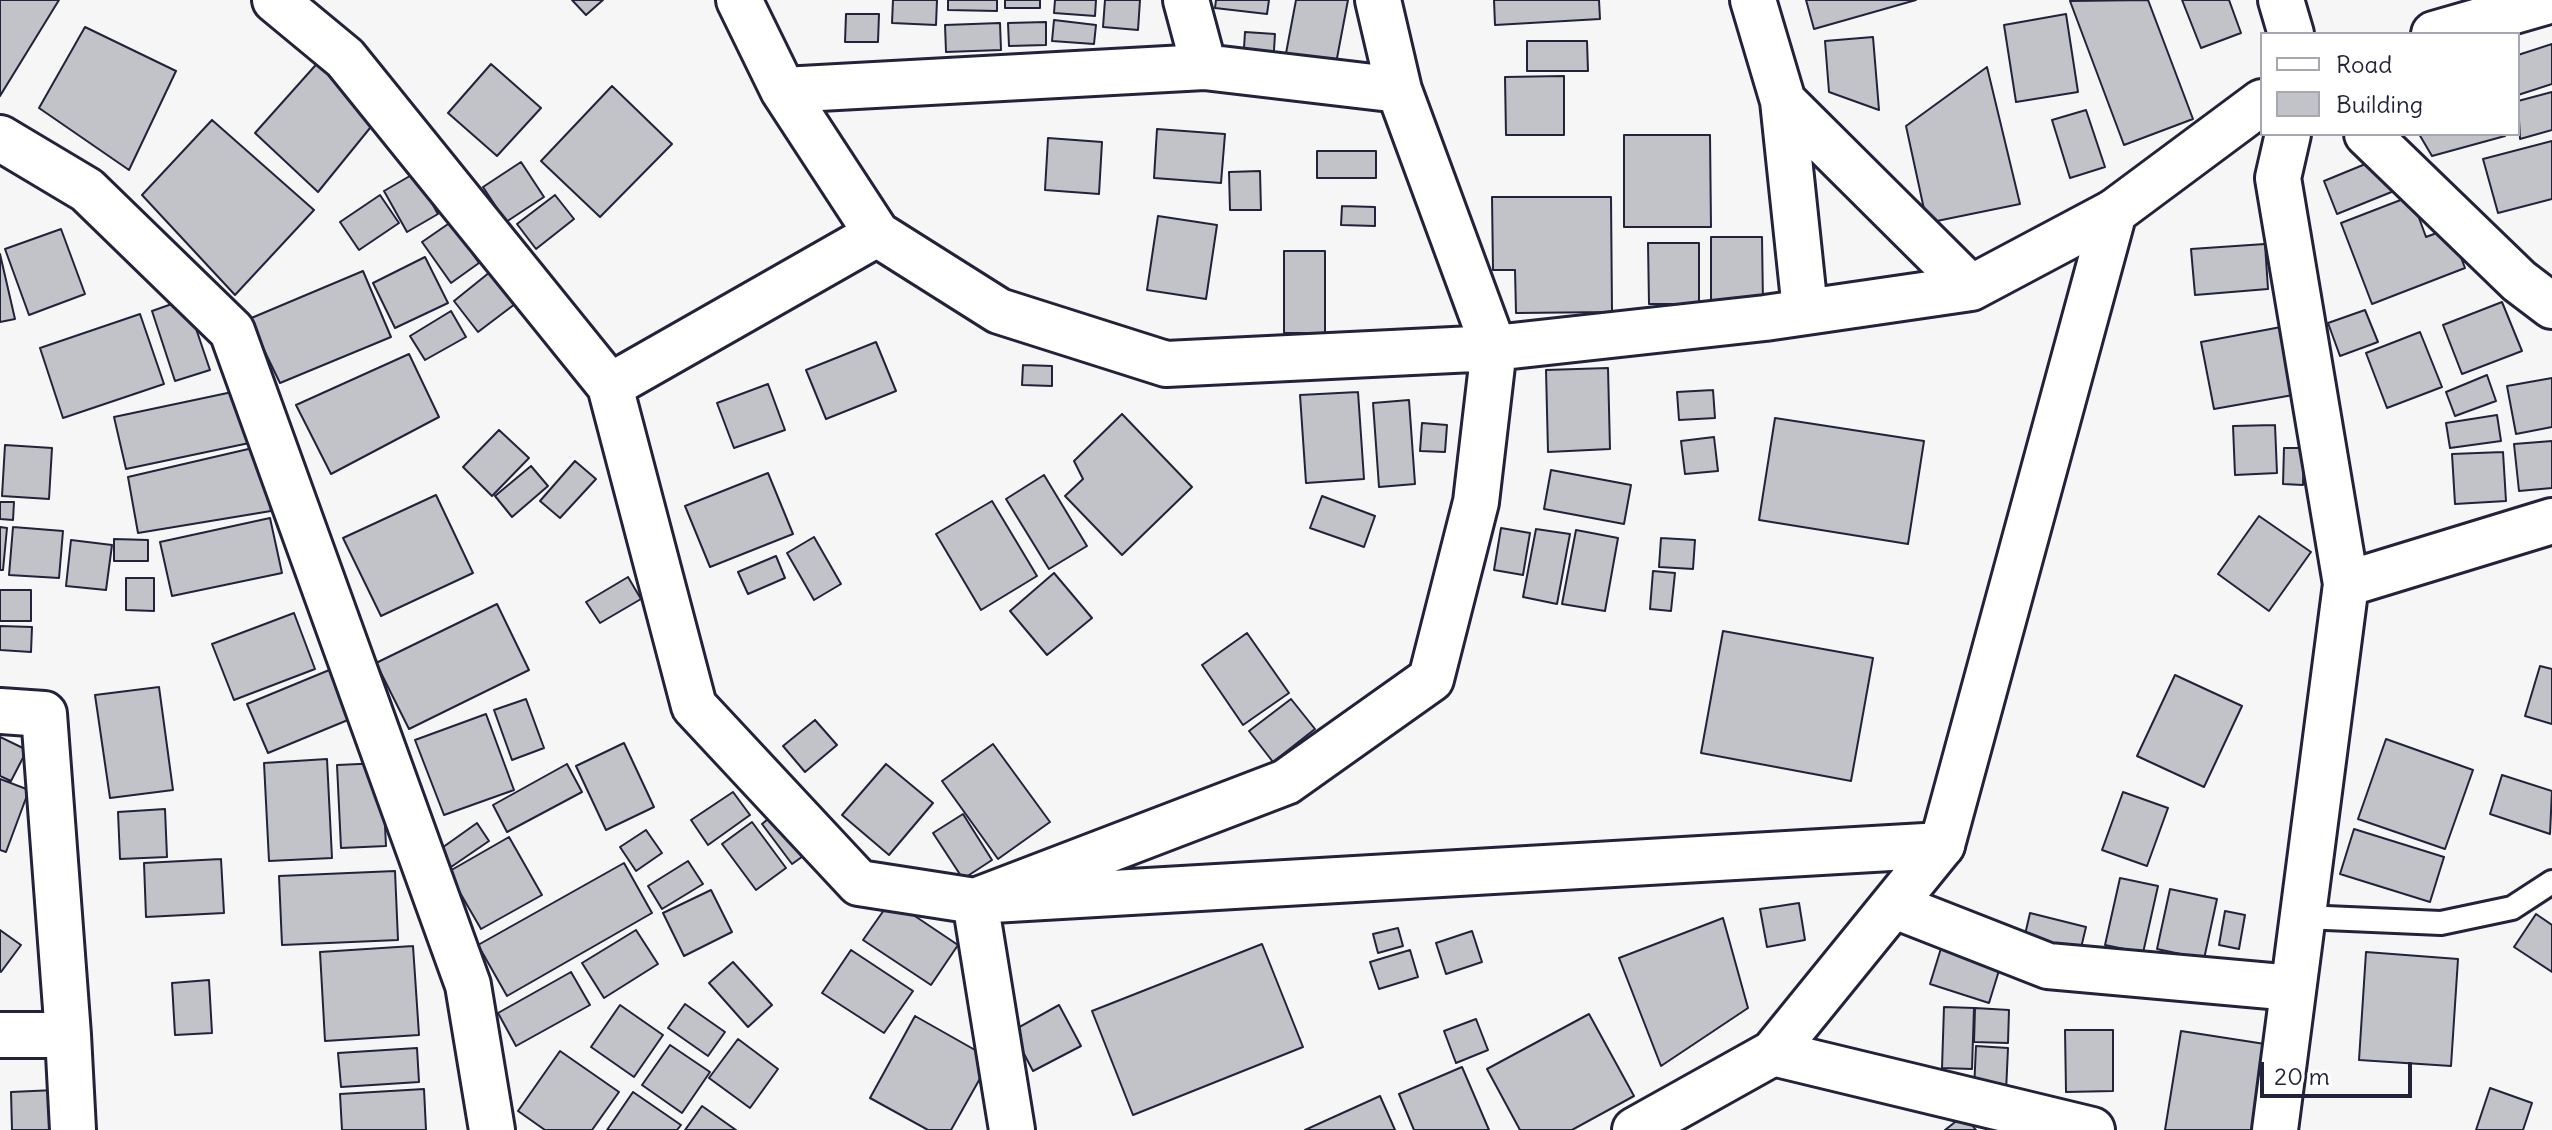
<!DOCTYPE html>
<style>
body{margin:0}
#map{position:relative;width:2552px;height:1130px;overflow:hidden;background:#f6f6f7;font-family:Delius,sans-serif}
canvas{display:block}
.legend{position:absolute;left:2260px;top:32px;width:260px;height:104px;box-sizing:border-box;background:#fff;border:2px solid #a7a7b1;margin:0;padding:10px 14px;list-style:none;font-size:24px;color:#22223b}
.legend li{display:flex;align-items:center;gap:16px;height:40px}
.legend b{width:40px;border:2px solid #a7a7b1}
.scale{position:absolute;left:2260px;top:1062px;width:152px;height:36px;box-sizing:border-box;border:4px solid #22223b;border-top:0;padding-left:10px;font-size:24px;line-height:28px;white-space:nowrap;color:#22223b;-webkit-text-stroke:6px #fff;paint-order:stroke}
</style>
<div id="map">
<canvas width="2552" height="1130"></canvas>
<ul class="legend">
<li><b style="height:10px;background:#fff"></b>Road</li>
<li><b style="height:22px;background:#c2c2c9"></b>Building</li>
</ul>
<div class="scale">20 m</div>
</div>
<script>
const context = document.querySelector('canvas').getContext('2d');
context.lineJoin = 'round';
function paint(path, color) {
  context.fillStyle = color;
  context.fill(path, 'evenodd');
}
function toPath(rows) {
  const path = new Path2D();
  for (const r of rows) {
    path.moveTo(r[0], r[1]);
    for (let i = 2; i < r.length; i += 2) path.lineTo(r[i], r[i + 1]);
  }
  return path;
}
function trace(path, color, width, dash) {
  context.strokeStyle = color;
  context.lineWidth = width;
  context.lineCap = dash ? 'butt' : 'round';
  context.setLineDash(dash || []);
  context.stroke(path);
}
const building = toPath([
 [0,0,59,0,0,96,0,0],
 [572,0,603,0,586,15,572,0],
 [893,0,937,0,936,25,892,23,893,0],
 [948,0,997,0,997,11,948,10,948,0],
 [1005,0,1040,0,1040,8,1005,8,1005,0],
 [1055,0,1096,0,1095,16,1054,13,1055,0],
 [1105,0,1140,0,1138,30,1103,27,1105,0],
 [1216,0,1269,0,1267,14,1215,8,1216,0],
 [1296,0,1348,0,1334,74,1284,64,1296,0],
 [1494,0,1599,0,1600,19,1495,25,1494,0],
 [1806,0,1916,0,1814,29,1806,0],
 [2148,0,2193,119,2124,145,2070,1,2148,0],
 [2182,0,2229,0,2241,33,2201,48,2182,0],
 [846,14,879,14,878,42,845,42,846,14],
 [2066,14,2078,92,2016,102,2004,25,2066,14],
 [1054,20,1096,25,1094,44,1052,41,1054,20],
 [1046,22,1046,45,1009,46,1008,23,1046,22],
 [1000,23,1001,50,946,52,945,25,1000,23],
 [85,27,176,71,129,170,39,108,85,27],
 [1245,32,1275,34,1273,66,1243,64,1245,32],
 [1873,37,1879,110,1829,92,1825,41,1873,37],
 [1527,41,1587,41,1588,71,1527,71,1527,41],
 [2552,44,2552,84,2518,95,2518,55,2552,44],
 [322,58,383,112,318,192,255,133,322,58],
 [491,64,541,108,497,156,448,113,491,64],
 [1987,67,2020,204,1927,223,1906,126,1987,67],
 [1564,76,1564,135,1506,135,1505,77,1564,76],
 [612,86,672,144,600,217,541,161,612,86],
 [2552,92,2552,130,2520,139,2518,101,2552,92],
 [2086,110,2105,167,2070,178,2052,120,2086,110],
 [212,120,314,210,235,295,142,195,212,120],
 [1157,129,1225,134,1221,183,1154,178,1157,129],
 [2419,134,2504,134,2505,136,2432,156,2419,134],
 [1624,135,1710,135,1711,227,1624,227,1624,135],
 [1048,138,1102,142,1099,194,1045,190,1048,138],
 [2552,141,2552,199,2498,213,2483,159,2552,141],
 [1317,151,1376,151,1376,178,1317,178,1317,151],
 [2380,158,2394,191,2337,214,2324,181,2380,158],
 [521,162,544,197,506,222,483,187,521,162],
 [1260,171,1261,210,1230,210,1229,172,1260,171],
 [415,173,438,214,407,232,384,191,415,173],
 [380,195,399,223,359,250,340,222,380,195],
 [555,195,574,219,536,249,517,224,555,195],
 [2411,196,2426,237,2450,228,2465,268,2372,304,2341,223,2411,196],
 [1492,197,1611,197,1612,312,1516,313,1515,270,1493,270,1492,197],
 [1342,206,1375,207,1375,226,1341,225,1342,206],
 [1158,216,1217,225,1206,299,1147,290,1158,216],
 [451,222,479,263,451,283,422,242,451,222],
 [61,229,85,294,29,315,5,249,61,229],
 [1711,237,1762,237,1763,303,1711,303,1711,237],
 [1648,243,1699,243,1699,304,1649,304,1648,243],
 [2265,244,2268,289,2195,295,2191,249,2265,244],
 [1284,251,1325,251,1325,333,1284,333,1284,251],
 [0,254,15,319,0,322,0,254],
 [425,257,448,303,395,328,373,283,425,257],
 [363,271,391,337,280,383,249,319,363,271],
 [490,272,515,304,478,332,454,301,490,272],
 [186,299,210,370,175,381,152,311,186,299],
 [2502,302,2522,351,2462,374,2443,325,2502,302],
 [2365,310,2378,342,2340,356,2328,323,2365,310],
 [451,311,466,337,425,360,410,336,451,311],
 [140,314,164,384,63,418,40,348,140,314],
 [2281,327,2293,395,2214,409,2201,342,2281,327],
 [2420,332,2442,387,2387,408,2366,353,2420,332],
 [876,342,896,391,826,419,806,370,876,342],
 [409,354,439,417,331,474,296,405,409,354],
 [1023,365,1052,366,1052,386,1022,385,1023,365],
 [1608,368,1610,449,1548,452,1546,370,1608,368],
 [2487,375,2496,401,2455,416,2446,392,2487,375],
 [2552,378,2552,427,2516,434,2507,386,2552,378],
 [768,384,785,430,734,448,717,403,768,384],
 [1713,390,1715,418,1679,420,1677,392,1713,390],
 [237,391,254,442,126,469,114,417,237,391],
 [1358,392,1364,479,1306,483,1300,395,1358,392],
 [1409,400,1415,484,1379,487,1373,403,1409,400],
 [1122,414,1192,487,1122,555,1065,496,1083,479,1074,461,1122,414],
 [2497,415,2501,441,2450,448,2446,423,2497,415],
 [1775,418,1924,441,1908,544,1759,520,1775,418],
 [1422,423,1447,425,1445,452,1420,451,1422,423],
 [2275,425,2277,473,2235,475,2233,426,2275,425],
 [499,430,529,458,492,496,463,467,499,430],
 [1714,437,1718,471,1685,474,1681,441,1714,437],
 [2552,441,2552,488,2519,491,2514,444,2552,441],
 [5,445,52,448,49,499,2,496,5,445],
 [257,447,271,511,138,533,128,477,257,447],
 [2284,448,2304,448,2303,485,2283,484,2284,448],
 [2503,452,2506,501,2455,504,2452,454,2503,452],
 [575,461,596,479,560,518,540,501,575,461],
 [531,466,548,486,512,517,495,496,531,466],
 [1551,470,1631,485,1624,524,1544,509,1551,470],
 [768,473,793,534,710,567,685,506,768,473],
 [1044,475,1087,546,1049,569,1006,499,1044,475],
 [436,495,473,573,381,616,343,538,436,495],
 [1322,496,1375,516,1364,547,1310,528,1322,496],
 [992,501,1037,576,981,610,936,534,992,501],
 [0,502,14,502,13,520,0,519,0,502],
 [2259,516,2311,552,2269,611,2218,574,2259,516],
 [270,518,282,573,172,596,160,542,270,518],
 [0,527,7,528,3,570,0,570,0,527],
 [13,527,63,531,59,578,9,575,13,527],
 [1501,528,1530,533,1523,575,1494,570,1501,528],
 [1536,529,1570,534,1557,604,1523,597,1536,529],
 [1576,530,1618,538,1605,611,1562,604,1576,530],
 [814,537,841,584,814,600,787,553,814,537],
 [1661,538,1695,540,1693,569,1659,567,1661,538],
 [114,539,148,540,148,561,114,561,114,539],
 [71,540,112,545,106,590,66,586,71,540],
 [776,556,785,578,748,594,738,572,776,556],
 [1653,571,1675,573,1671,611,1650,609,1653,571],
 [1054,573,1092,618,1047,655,1010,611,1054,573],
 [628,577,641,599,600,623,586,602,628,577],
 [126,578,154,578,154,611,126,610,126,578],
 [0,590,31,590,31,621,0,621,0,590],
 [497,604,529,670,409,729,376,663,497,604],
 [294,613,315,669,234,700,212,644,294,613],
 [0,626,32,627,31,652,0,650,0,626],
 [1723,631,1873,658,1851,781,1701,753,1723,631],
 [1247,633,1289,693,1243,725,1202,665,1247,633],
 [339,666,360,715,268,753,247,704,339,666],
 [2540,666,2552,669,2552,724,2525,716,2540,666],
 [2175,675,2242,706,2204,787,2137,756,2175,675],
 [159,687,173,790,110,798,95,695,159,687],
 [526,699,544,748,512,760,494,710,526,699],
 [1291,699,1315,729,1273,762,1249,731,1291,699],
 [486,714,514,790,444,815,415,740,486,714],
 [815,720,837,745,805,772,783,746,815,720],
 [0,737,27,750,11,781,0,776,0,737],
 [2386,739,2473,770,2445,849,2358,819,2386,739],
 [624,743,654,807,606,830,576,766,624,743],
 [993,744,1050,822,998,859,942,781,993,744],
 [327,759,332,858,269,861,264,763,327,759],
 [382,763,386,846,341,848,337,765,382,763],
 [567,764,582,792,507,832,493,805,567,764],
 [886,764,933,803,889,855,842,815,886,764],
 [2502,775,2552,791,2550,834,2490,814,2502,775],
 [0,779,29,790,6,852,0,850,0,779],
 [733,792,750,815,708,845,691,820,733,792],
 [2123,792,2168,808,2147,866,2102,850,2123,792],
 [781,808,813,849,792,864,762,824,781,808],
 [165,809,167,857,120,859,118,812,165,809],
 [963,814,992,860,963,879,933,833,963,814],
 [752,822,786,868,756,890,722,844,752,822],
 [477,823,489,841,451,867,439,850,477,823],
 [2354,829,2444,857,2430,902,2340,874,2354,829],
 [646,830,662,853,636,871,620,847,646,830],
 [509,837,542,895,481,929,448,872,509,837],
 [221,859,224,913,146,917,144,863,221,859],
 [688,861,703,884,662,909,648,886,688,861],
 [624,863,652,913,507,996,478,945,624,863],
 [395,871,398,940,282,945,279,876,395,871],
 [2120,878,2158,886,2143,953,2105,945,2120,878],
 [2170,889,2217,899,2204,959,2157,949,2170,889],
 [711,890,732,932,684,956,663,913,711,890],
 [891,900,958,945,931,985,863,940,891,900],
 [1799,903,1805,940,1767,947,1760,909,1799,903],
 [2225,911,2245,915,2239,949,2219,945,2225,911],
 [2030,913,2086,927,2080,952,2024,939,2030,913],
 [2536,914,2552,925,2552,972,2514,947,2536,914],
 [1723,918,1748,1008,1661,1066,1619,958,1723,918],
 [1398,928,1403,946,1378,953,1373,934,1398,928],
 [0,930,21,945,1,972,0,971,0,930],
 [636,930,658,964,604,998,582,963,636,930],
 [1472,931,1482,962,1446,974,1436,943,1472,931],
 [1262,944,1303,1047,1133,1115,1092,1011,1262,944],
 [1942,945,2001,964,1989,1003,1930,984,1942,945],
 [413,946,419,1035,325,1041,320,952,413,946],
 [851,950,913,991,884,1033,822,993,851,950],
 [1410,950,1418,977,1379,989,1370,962,1410,950],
 [2366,952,2458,959,2451,1066,2359,1060,2366,952],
 [733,962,772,1005,748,1027,709,983,733,962],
 [571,972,590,1005,516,1046,498,1013,571,972],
 [209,980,212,1033,175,1035,172,983,209,980],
 [685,1004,725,1032,708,1056,668,1028,685,1004],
 [620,1005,663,1035,634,1077,591,1047,620,1005],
 [1059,1005,1081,1046,1033,1071,1012,1031,1059,1005],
 [1944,1007,1974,1008,1972,1069,1942,1068,1944,1007],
 [1975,1008,2009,1010,2008,1043,1974,1042,1975,1008],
 [1589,1014,1634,1096,1572,1130,1520,1130,1487,1069,1589,1014],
 [915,1016,991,1059,951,1130,928,1130,870,1098,915,1016],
 [1476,1019,1488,1050,1456,1063,1444,1031,1476,1019],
 [2065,1030,2113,1030,2113,1091,2066,1092,2065,1030],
 [2181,1031,2265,1044,2252,1130,2165,1130,2181,1031],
 [738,1039,778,1069,750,1108,709,1078,738,1039],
 [670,1045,710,1072,682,1113,642,1085,670,1045],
 [1976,1046,2008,1048,2006,1092,1974,1090,1976,1046],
 [417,1048,419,1082,341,1087,338,1053,417,1048],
 [560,1051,619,1092,592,1130,545,1130,518,1111,560,1051],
 [1462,1067,1489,1130,1414,1130,1399,1094,1462,1067],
 [2490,1088,2532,1103,2523,1130,2476,1130,2490,1088],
 [424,1089,426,1130,342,1130,340,1094,424,1089],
 [55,1090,56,1130,12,1130,11,1092,55,1090],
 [633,1092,681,1125,677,1130,607,1130,633,1092],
 [1380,1096,1395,1130,1305,1130,1380,1096],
 [702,1106,736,1130,685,1130,702,1106],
 [1964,1115,1976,1130,1945,1130,1964,1115]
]);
const lane = toPath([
 [2303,917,2441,923,2512,908,2552,882]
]);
const street = toPath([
 [275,0,345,58,610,386,694,706,859,883,975,901,1942,845],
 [739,0,783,90,877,234,999,311,1166,364,1494,348,1765,318,1971,288,2114,212],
 [1186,0,1204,67],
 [1753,0,1783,101,1805,310],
 [2434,34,2552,0],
 [783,90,1204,67,1399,90],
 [1783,101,1971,288],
 [2367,134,2519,281,2552,306],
 [0,138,87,190,232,331,468,985,492,1130],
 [610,386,877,234],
 [2346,584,2552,521],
 [0,711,44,714,68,1035,0,1035],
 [1895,906,2048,966,2293,988],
 [68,1035,73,1130],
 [1773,1053,2092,1130],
 [1012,1130,975,901,1286,782,1431,679,1476,502,1494,348,1399,90,1378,0],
 [2275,1130,2346,584,2278,178,2288,134]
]);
const secondary = toPath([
 [2281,0,2291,34],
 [1635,1130,1773,1053,1942,845,2114,212,2262,102]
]);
paint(building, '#c2c2c9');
trace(building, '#22223b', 2);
trace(lane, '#22223b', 28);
trace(street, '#22223b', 50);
trace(secondary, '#22223b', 50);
trace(lane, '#fff', 22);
trace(street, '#fff', 44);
trace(secondary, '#fff', 44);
</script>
